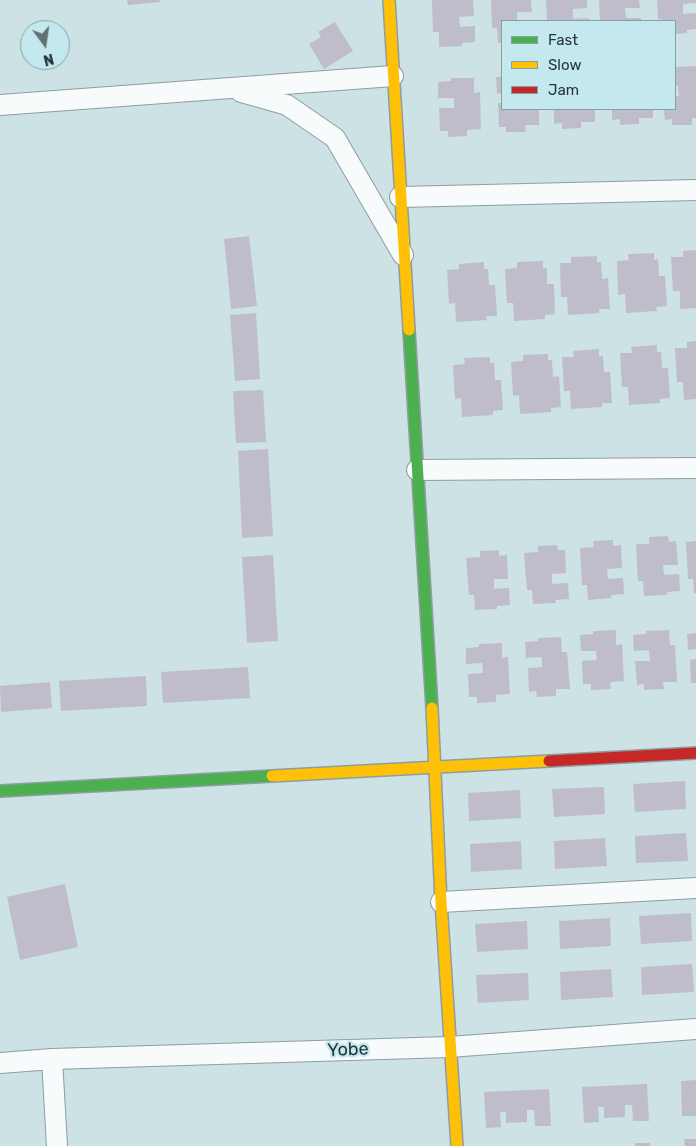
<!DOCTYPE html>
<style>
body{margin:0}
#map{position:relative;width:696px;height:1146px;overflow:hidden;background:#cde2e5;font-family:Rubik,sans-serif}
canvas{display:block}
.legend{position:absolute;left:501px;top:20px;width:175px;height:90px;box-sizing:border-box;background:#c3e9ef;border:1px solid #84a1a5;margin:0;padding:6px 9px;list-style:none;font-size:15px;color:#263537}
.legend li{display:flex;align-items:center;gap:10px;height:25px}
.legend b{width:25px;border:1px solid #84a1a5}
.north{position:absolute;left:20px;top:20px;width:50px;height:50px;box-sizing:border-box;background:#c3e9ef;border:1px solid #84a1a5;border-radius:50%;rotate:166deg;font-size:14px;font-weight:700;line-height:20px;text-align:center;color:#263537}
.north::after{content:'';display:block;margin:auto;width:18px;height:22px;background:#607274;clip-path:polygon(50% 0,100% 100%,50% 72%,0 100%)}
</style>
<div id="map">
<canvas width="696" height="1146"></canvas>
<ul class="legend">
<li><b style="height:6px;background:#4caf50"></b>Fast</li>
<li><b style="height:6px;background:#ffc107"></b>Slow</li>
<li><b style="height:6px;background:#c62828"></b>Jam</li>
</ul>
<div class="north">N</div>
</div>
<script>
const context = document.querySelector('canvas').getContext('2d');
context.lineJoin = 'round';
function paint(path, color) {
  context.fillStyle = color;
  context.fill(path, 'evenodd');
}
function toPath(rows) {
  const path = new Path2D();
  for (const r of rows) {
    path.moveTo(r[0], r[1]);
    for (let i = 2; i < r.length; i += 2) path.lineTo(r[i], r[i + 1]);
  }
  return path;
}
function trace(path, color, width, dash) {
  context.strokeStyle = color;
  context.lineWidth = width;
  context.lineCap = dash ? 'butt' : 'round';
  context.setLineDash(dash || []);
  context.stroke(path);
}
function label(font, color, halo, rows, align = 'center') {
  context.font = font + ' Rubik,sans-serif';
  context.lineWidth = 4.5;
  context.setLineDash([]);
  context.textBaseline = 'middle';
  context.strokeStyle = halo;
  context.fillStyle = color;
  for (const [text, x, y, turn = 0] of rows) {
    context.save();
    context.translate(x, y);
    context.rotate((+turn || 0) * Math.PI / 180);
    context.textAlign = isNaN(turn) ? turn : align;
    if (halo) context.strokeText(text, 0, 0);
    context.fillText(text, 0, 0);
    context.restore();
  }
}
const building = toPath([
 [127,0,159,0,160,2,128,5],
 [432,0,473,0,474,16,459,17,460,27,475,26,475,42,462,43,462,46,439,47,439,32,433,32],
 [491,0,531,0,532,12,517,12,517,21,502,21,502,43,498,43,497,28,492,28],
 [546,0,587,0,587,8,573,9,573,19,589,18,589,21,547,21],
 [599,0,639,0,640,8,625,8,626,18,641,18,641,21,600,21],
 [657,0,696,0,696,3,683,4,683,14,696,13,696,29,687,30,687,33,675,34,675,21,658,19],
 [335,22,353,51,324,69,309,44,321,37,318,32],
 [696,66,696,118,692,118,692,125,672,125,672,119,665,120,664,109,675,109,675,96,679,96,678,86,675,86,676,67],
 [496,77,502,77,502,93,497,94],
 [451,78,474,78,474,93,480,92,481,129,467,130,467,136,448,137,448,131,440,131,439,108,454,108,454,98,438,98,438,82,451,81],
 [498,103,502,103,502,109,539,109,539,125,525,125,526,132,506,132,506,127,499,127],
 [554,109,595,109,595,122,581,122,581,128,562,129,562,123,554,124],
 [612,109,653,109,653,118,639,118,639,124,620,125,620,119,612,120],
 [249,236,257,306,231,309,224,239],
 [696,250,696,308,680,309,680,291,673,291,671,257,683,257,683,251],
 [654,253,654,260,658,259,659,276,665,276,667,306,656,307,657,311,626,313,625,294,618,295,617,261,629,260,628,254],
 [597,256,597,262,601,262,602,279,608,278,610,309,599,309,599,313,568,315,567,297,561,297,560,263,571,263,571,257],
 [543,261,543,268,547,268,547,284,554,284,555,314,545,315,545,319,514,321,513,303,507,303,505,269,517,268,517,262],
 [484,262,484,269,488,269,489,285,495,285,497,316,486,316,487,320,456,322,455,303,449,304,447,270,459,269,459,264],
 [256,313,260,379,235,381,230,315],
 [696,341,696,399,684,400,683,382,677,382,675,348,687,348,687,342],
 [657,345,657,352,661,352,662,368,668,368,670,398,660,399,660,403,629,405,628,387,622,387,620,353,632,353,631,347],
 [599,349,599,356,603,356,604,372,610,372,612,403,602,403,602,407,571,409,570,391,564,391,562,357,574,357,573,351],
 [548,354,548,360,552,360,553,377,559,376,561,407,551,408,551,412,520,414,519,395,513,396,511,362,523,361,523,355],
 [490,357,490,363,494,363,495,380,501,380,503,410,493,411,493,415,462,417,461,398,455,399,453,365,465,364,464,358],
 [263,390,266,442,236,443,233,391],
 [268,449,273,536,242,538,238,451],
 [668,536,669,542,676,541,678,565,663,565,664,575,679,574,680,591,667,592,667,595,644,596,643,581,638,581,636,544,649,544,649,537],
 [613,540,613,546,621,545,622,568,607,569,608,579,623,578,624,594,611,595,611,598,588,600,587,585,582,585,580,548,594,547,593,541],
 [696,541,696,593,694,593,693,579,688,579,686,542],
 [557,545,558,550,565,550,566,573,552,574,552,584,568,583,569,599,555,600,556,603,533,604,532,590,527,590,524,553,538,552,538,546],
 [499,550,499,556,507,555,508,579,494,579,494,589,509,588,510,605,497,606,497,609,475,610,474,595,469,595,466,558,480,557,480,551],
 [273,555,278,641,247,643,242,557],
 [616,630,616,645,622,644,624,681,610,682,611,689,591,690,591,684,583,684,582,661,597,660,596,651,581,651,580,635,593,634,593,631],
 [669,630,670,645,675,645,677,682,663,682,664,689,644,690,644,684,637,685,635,661,650,661,649,650,634,651,633,635,646,634,646,631],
 [696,633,696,649,688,650,687,634],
 [561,637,562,652,567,652,570,689,556,689,556,696,537,697,536,691,529,692,528,668,542,667,542,657,526,658,525,642,538,641,538,638],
 [502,643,502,658,508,657,510,694,496,695,496,702,477,703,477,697,469,697,468,674,483,673,482,663,466,664,466,648,479,647,479,644],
 [696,659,696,683,691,683,690,660],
 [248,667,250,698,163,703,161,672],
 [146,676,147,706,61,711,59,681],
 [50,682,52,708,1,712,0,686],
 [685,781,686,809,635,812,633,784],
 [604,787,605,814,554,817,552,789],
 [520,790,521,818,469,821,468,793],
 [686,833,688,861,636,863,635,836],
 [605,838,607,866,555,869,554,841],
 [521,841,522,869,471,872,470,844],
 [65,884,78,947,20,960,7,897],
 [691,913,692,941,641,944,639,916],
 [610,918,611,946,560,949,559,921],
 [527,921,528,949,477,952,475,924],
 [692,964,694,992,642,995,641,967],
 [611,969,613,997,561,1000,560,972],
 [528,973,529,1000,478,1003,476,975],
 [696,1080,696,1116,682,1116,681,1081],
 [647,1084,649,1121,633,1121,632,1105,625,1105,625,1117,604,1118,604,1107,598,1107,599,1122,584,1123,582,1087],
 [549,1089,551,1126,535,1126,534,1110,527,1110,527,1122,506,1123,506,1112,500,1112,501,1127,486,1128,484,1092],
 [684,1139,696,1139,696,1146,685,1146],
 [635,1143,650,1143,650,1146,635,1146]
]);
const street = toPath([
 [241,92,287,105,335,138,403,255],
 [0,105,393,76],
 [400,197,696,190],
 [417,470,696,468],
 [441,902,696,888],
 [52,1059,57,1146],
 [0,1063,52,1059,449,1047,696,1029]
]);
const fast = toPath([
 [409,330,432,708],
 [0,791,272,776]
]);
const slow = toPath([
 [389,0,409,330],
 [432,708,441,902,457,1146],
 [272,776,549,761]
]);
const jam = toPath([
 [549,761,696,753]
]);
const streetNames = [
 ["Yobe",348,1050,-2]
];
paint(building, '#bfbdc9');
trace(street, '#8d9ea0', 22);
trace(fast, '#8d9ea0', 14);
trace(slow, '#8d9ea0', 14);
trace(jam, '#8d9ea0', 14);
trace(street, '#f8fbfb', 20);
trace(fast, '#4caf50', 11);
trace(slow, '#ffc107', 11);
trace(jam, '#c62828', 11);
label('18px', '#263537', '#c3e9ef', streetNames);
</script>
